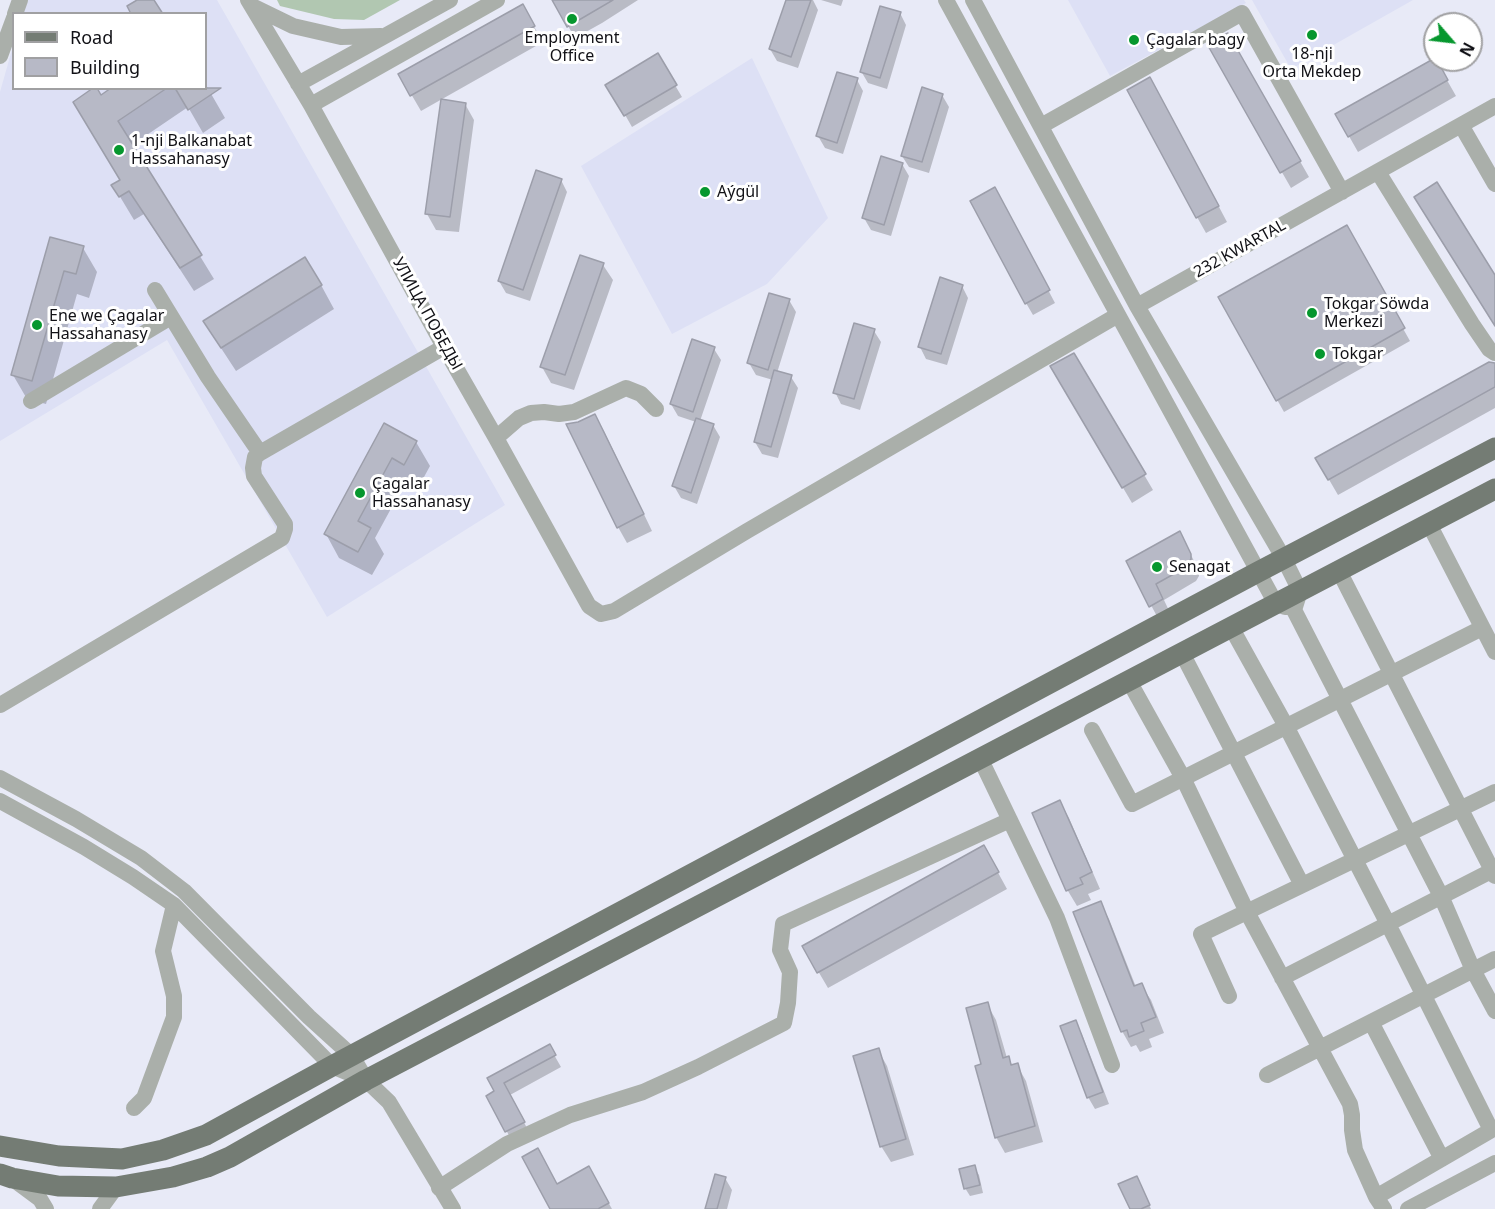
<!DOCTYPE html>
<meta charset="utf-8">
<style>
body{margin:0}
#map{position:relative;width:1495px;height:1209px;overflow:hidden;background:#e8eaf7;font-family:"Noto Sans",sans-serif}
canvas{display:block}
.legend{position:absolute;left:12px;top:12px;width:195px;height:78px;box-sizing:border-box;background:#fff;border:2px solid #a0a0a2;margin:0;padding:8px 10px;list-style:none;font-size:18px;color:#111116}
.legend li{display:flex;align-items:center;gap:12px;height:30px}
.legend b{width:30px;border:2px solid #a0a0a2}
.north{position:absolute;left:1423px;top:12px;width:60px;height:60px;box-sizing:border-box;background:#fff;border:2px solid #a0a0a2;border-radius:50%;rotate:118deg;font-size:16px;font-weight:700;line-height:24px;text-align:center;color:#111116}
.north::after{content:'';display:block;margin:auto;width:21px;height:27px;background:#06972e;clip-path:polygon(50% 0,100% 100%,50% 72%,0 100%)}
</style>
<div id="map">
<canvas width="1495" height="1209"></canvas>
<ul class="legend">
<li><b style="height:8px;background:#747c74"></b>Road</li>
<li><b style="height:16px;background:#b7b9c6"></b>Building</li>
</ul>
<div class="north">N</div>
</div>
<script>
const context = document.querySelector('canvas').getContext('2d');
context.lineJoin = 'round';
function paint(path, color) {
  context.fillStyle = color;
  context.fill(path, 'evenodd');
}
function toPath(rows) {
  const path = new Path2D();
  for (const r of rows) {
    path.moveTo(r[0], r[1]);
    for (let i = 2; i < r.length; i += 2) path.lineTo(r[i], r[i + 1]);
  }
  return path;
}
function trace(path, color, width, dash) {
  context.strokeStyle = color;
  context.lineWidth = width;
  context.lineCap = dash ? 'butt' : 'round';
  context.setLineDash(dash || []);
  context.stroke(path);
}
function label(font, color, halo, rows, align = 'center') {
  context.font = font + ' "Noto Sans",sans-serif';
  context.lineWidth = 6;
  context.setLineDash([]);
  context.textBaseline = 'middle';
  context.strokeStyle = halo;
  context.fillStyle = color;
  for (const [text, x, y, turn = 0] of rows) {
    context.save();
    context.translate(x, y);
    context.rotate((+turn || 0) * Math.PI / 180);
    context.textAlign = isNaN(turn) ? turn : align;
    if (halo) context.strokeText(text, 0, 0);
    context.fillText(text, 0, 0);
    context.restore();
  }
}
const built = toPath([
 [27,0,217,0,505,505,327,617,167,340,0,441,0,92,13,46,14,88,206,88,206,14,23,13],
 [1068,0,1244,0,1246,3,1110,76],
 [1252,0,1413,0,1291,69],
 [752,58,828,218,767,284,672,334,581,166]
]);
const green = toPath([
 [277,0,400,0,364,20,334,19,280,6]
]);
const shadow = toPath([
 [553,0,638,0,602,23,575,38],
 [788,0,813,0,818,10,798,68,777,61,770,49],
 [821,0,843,0,841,6],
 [522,6,543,42,421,111,400,75],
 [900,13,906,25,887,89,868,83,861,71],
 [1228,35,1309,177,1291,188,1209,45],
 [657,55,682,97,632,127,608,85],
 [1435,59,1456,96,1358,152,1337,115],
 [857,80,863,91,843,154,825,148,818,136],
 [206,85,225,118,203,133,188,107,132,145,214,279,194,291,144,214,134,220,113,185,121,180,101,97,114,88,206,88],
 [1159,94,1227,222,1206,233,1197,217],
 [942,95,949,107,929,173,909,167,902,156],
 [465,104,474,120,459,232,436,230,427,214],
 [902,164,909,176,891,236,871,230,864,218],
 [561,180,567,192,530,301,506,293,499,281],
 [1001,201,1055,303,1033,315,1026,303],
 [1346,227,1410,341,1284,412,1220,298],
 [51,239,83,248,97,272,89,298,77,294,46,404,27,399,13,375],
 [603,265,613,280,574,390,551,383,542,367],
 [321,285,334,309,236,371,219,345],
 [962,286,968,298,947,365,926,359,920,347],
 [789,300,796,312,777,373,791,377,798,388,778,458,762,454,755,442,773,380,756,375,749,363],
 [874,331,881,342,860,410,841,404,835,392],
 [714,349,721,360,700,421,713,425,720,437,697,504,681,498,674,486,696,422,678,416,671,404],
 [1074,355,1153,490,1132,503,1052,367],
 [1495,368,1495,408,1338,495,1317,459],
 [595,416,604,431,652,531,627,543,618,527,579,423],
 [384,425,416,442,430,466,418,488,406,481,375,538,384,554,372,575,339,558,326,534],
 [1180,533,1199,571,1199,576,1196,581,1164,600,1171,615,1160,622,1128,562],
 [1060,802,1069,818,1100,889,1088,894,1091,900,1077,906,1068,891,1034,814],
 [984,847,1007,889,828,988,804,947],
 [1100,903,1109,919,1136,987,1141,985,1151,1000,1164,1033,1149,1039,1152,1047,1140,1052,1136,1045,1131,1047,1122,1031],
 [987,1004,996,1020,1007,1058,1008,1058,1013,1066,1017,1065,1026,1081,1043,1142,1005,1153,996,1137,983,1065],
 [1075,1022,1082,1034,1109,1104,1095,1109,1088,1097],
 [549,1046,561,1067,510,1095,530,1134,513,1143,488,1096,496,1092,489,1078],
 [878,1050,887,1066,914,1155,891,1162,881,1146],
 [974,1167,979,1175,983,1193,970,1196,965,1188],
 [589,1168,612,1209,552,1209,557,1186],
 [725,1178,732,1190,727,1209,706,1209],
 [1140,1185,1151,1209,1131,1209]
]);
const building = toPath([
 [137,0,154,0,163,14,131,14,127,6,137,0],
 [552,0,613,0,567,27,552,0],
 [786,0,811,0,791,57,769,49,786,0],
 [523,4,535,26,410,96,398,74,523,4],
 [880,6,901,12,880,78,860,72,880,6],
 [1228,33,1301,161,1280,173,1207,44,1228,33],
 [658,53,677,85,624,116,605,85,658,53],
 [1435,58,1435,60,1437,60,1448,80,1348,137,1335,114,1435,58],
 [837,72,858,78,837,143,816,136,837,72],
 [1150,77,1219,206,1196,218,1127,90,1150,77],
 [922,87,943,94,922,162,901,156,922,87],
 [93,88,97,88,101,95,111,88,167,88,118,121,202,255,180,268,129,191,119,197,111,185,120,180,73,102,93,88],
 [175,88,221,88,188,110,175,88],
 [441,99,466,103,450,217,425,214,441,99],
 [881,156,903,163,884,225,862,218,881,156],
 [536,170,562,179,523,290,498,281,536,170],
 [1437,182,1495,275,1495,326,1414,197,1437,182],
 [995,187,1050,290,1025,304,970,201,995,187],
 [1347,225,1405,328,1276,401,1218,297,1347,225],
 [50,237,84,246,76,274,64,271,32,381,11,375,50,237],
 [580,255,604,263,565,375,540,367,580,255],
 [305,257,322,285,221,348,203,321,305,257],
 [940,277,963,285,941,354,918,347,940,277],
 [769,293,790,299,768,370,747,363,769,293],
 [854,323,875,329,854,399,833,393,854,323],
 [692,339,715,347,693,412,670,404,692,339],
 [1074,353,1146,474,1122,488,1050,366,1074,353],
 [1489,362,1495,363,1495,387,1328,480,1315,458,1489,362],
 [774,370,792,375,771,447,754,442,774,370],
 [595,414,644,514,617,528,566,424,578,422,595,414],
 [696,418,714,424,691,493,672,486,696,418],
 [384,423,417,441,404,465,392,458,358,521,371,528,358,552,324,534,384,423],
 [1180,531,1191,554,1191,559,1187,565,1181,570,1156,584,1163,599,1149,607,1126,561,1180,531],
 [1060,800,1092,872,1080,878,1083,884,1066,891,1032,813,1060,800],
 [984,845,999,872,817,973,802,946,984,845],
 [1101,901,1134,986,1142,983,1156,1017,1141,1023,1144,1031,1129,1037,1127,1030,1121,1032,1073,912,1101,901],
 [988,1002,1003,1058,1009,1056,1011,1065,1018,1063,1035,1126,995,1138,975,1066,981,1064,966,1008,988,1002],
 [1076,1020,1103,1092,1087,1098,1060,1026,1076,1020],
 [550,1044,556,1055,504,1083,525,1122,505,1132,486,1096,494,1091,487,1078,550,1044],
 [879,1048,906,1139,880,1147,853,1056,879,1048],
 [538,1148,557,1184,589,1166,609,1203,598,1209,550,1209,522,1157,538,1148],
 [975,1165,980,1185,964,1189,959,1169,975,1165],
 [715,1174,726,1177,717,1209,705,1209,715,1174],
 [1137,1176,1150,1205,1141,1209,1130,1209,1118,1184,1137,1176]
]);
const minor = toPath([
 [248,0,311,105,444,347,496,438,589,606,601,614,614,611,747,531,1118,315],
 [946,0,1276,604,1285,607],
 [973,0,1137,306,1284,559,1300,591,1294,610,1441,896,1473,970,1495,1011],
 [252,6,293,26,341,37,381,36],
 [15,14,20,0],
 [0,56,14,18],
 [298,84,450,0],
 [311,105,497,0],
 [1461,125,1495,184],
 [1041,126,1242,13,1342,192],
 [1378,172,1472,324,1489,349,1495,353],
 [155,290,208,377,260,453],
 [1137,306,1495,106],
 [31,401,171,317],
 [496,438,519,418,531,413,544,412,559,414,574,412,626,388,641,394,656,409],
 [1429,524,1495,652],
 [1339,571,1495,876],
 [1231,627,1286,726,1388,924,1491,1130],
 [1182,653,1302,885],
 [1129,681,1183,778,1247,912,1350,1104,1352,1115,1352,1130,1355,1150,1376,1197],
 [0,705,282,538,285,529,285,524,254,476,253,468,255,457,260,453,444,347],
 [1092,730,1132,804,1482,628],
 [980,758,1057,918,1112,1065],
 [0,778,76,819,141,858,184,891,309,1017,352,1056,366,1080,389,1102,453,1209],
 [0,801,84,847,133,877,174,905,332,1066,366,1080],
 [1282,978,1495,869],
 [1229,996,1201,934,1495,792],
 [1371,1022,1442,1159],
 [1267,1075,1495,959],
 [134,1108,144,1098,174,1017,174,996,163,951,174,905],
 [13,1179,40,1199,46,1209],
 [439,1188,507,1144,570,1115,643,1092,698,1067,784,1023,788,1003,790,972,780,950,783,924,1010,820],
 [100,1209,116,1187],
 [1384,1209,1376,1197,1495,1128],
 [1408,1209,1495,1163]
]);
const major = toPath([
 [0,1146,59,1156,122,1159,163,1150,206,1135,332,1066,1258,572,1495,448],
 [0,1174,12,1178,58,1186,116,1187,173,1177,207,1167,230,1157,366,1080,1495,489]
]);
const markers = [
 [572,19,6,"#06972e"],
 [1312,35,6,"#06972e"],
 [1134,40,6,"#06972e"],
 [119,150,6,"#06972e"],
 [705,192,6,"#06972e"],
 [1312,313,6,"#06972e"],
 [37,325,6,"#06972e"],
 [1320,354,6,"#06972e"],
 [360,493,6,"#06972e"],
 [1157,567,6,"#06972e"]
];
const poiNames = [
 ["Employment",572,38,"center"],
 ["Office",572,56,"center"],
 ["Çagalar bagy",1146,40],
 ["18-nji",1312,54,"center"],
 ["Orta Mekdep",1312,72,"center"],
 ["1-nji Balkanabat",131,141],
 ["Hassahanasy",131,159],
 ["Aýgül",717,192],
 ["Tokgar Söwda",1324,304],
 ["Merkezi",1324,322],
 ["Ene we Çagalar",49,316],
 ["Hassahanasy",49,334],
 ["Tokgar",1332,354],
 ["Çagalar",372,484],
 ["Hassahanasy",372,502],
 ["Senagat",1169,567]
];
const streetNames = [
 ["232 KWARTAL",1240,249,-29],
 ["УЛИЦА ПОБЕДЫ",427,314,61]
];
paint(built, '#dde0f5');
paint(green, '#b1c7b1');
paint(shadow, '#0003');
paint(building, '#b7b9c6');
trace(building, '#9c9eaa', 1.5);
trace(minor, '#aaafaa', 16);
trace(major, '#747c74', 21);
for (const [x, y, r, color] of markers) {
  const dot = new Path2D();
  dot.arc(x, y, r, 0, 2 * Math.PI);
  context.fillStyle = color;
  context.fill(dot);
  trace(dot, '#fff', 2);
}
label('16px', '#111116', '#fff', poiNames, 'left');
label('16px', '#111116', '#fff', streetNames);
</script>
